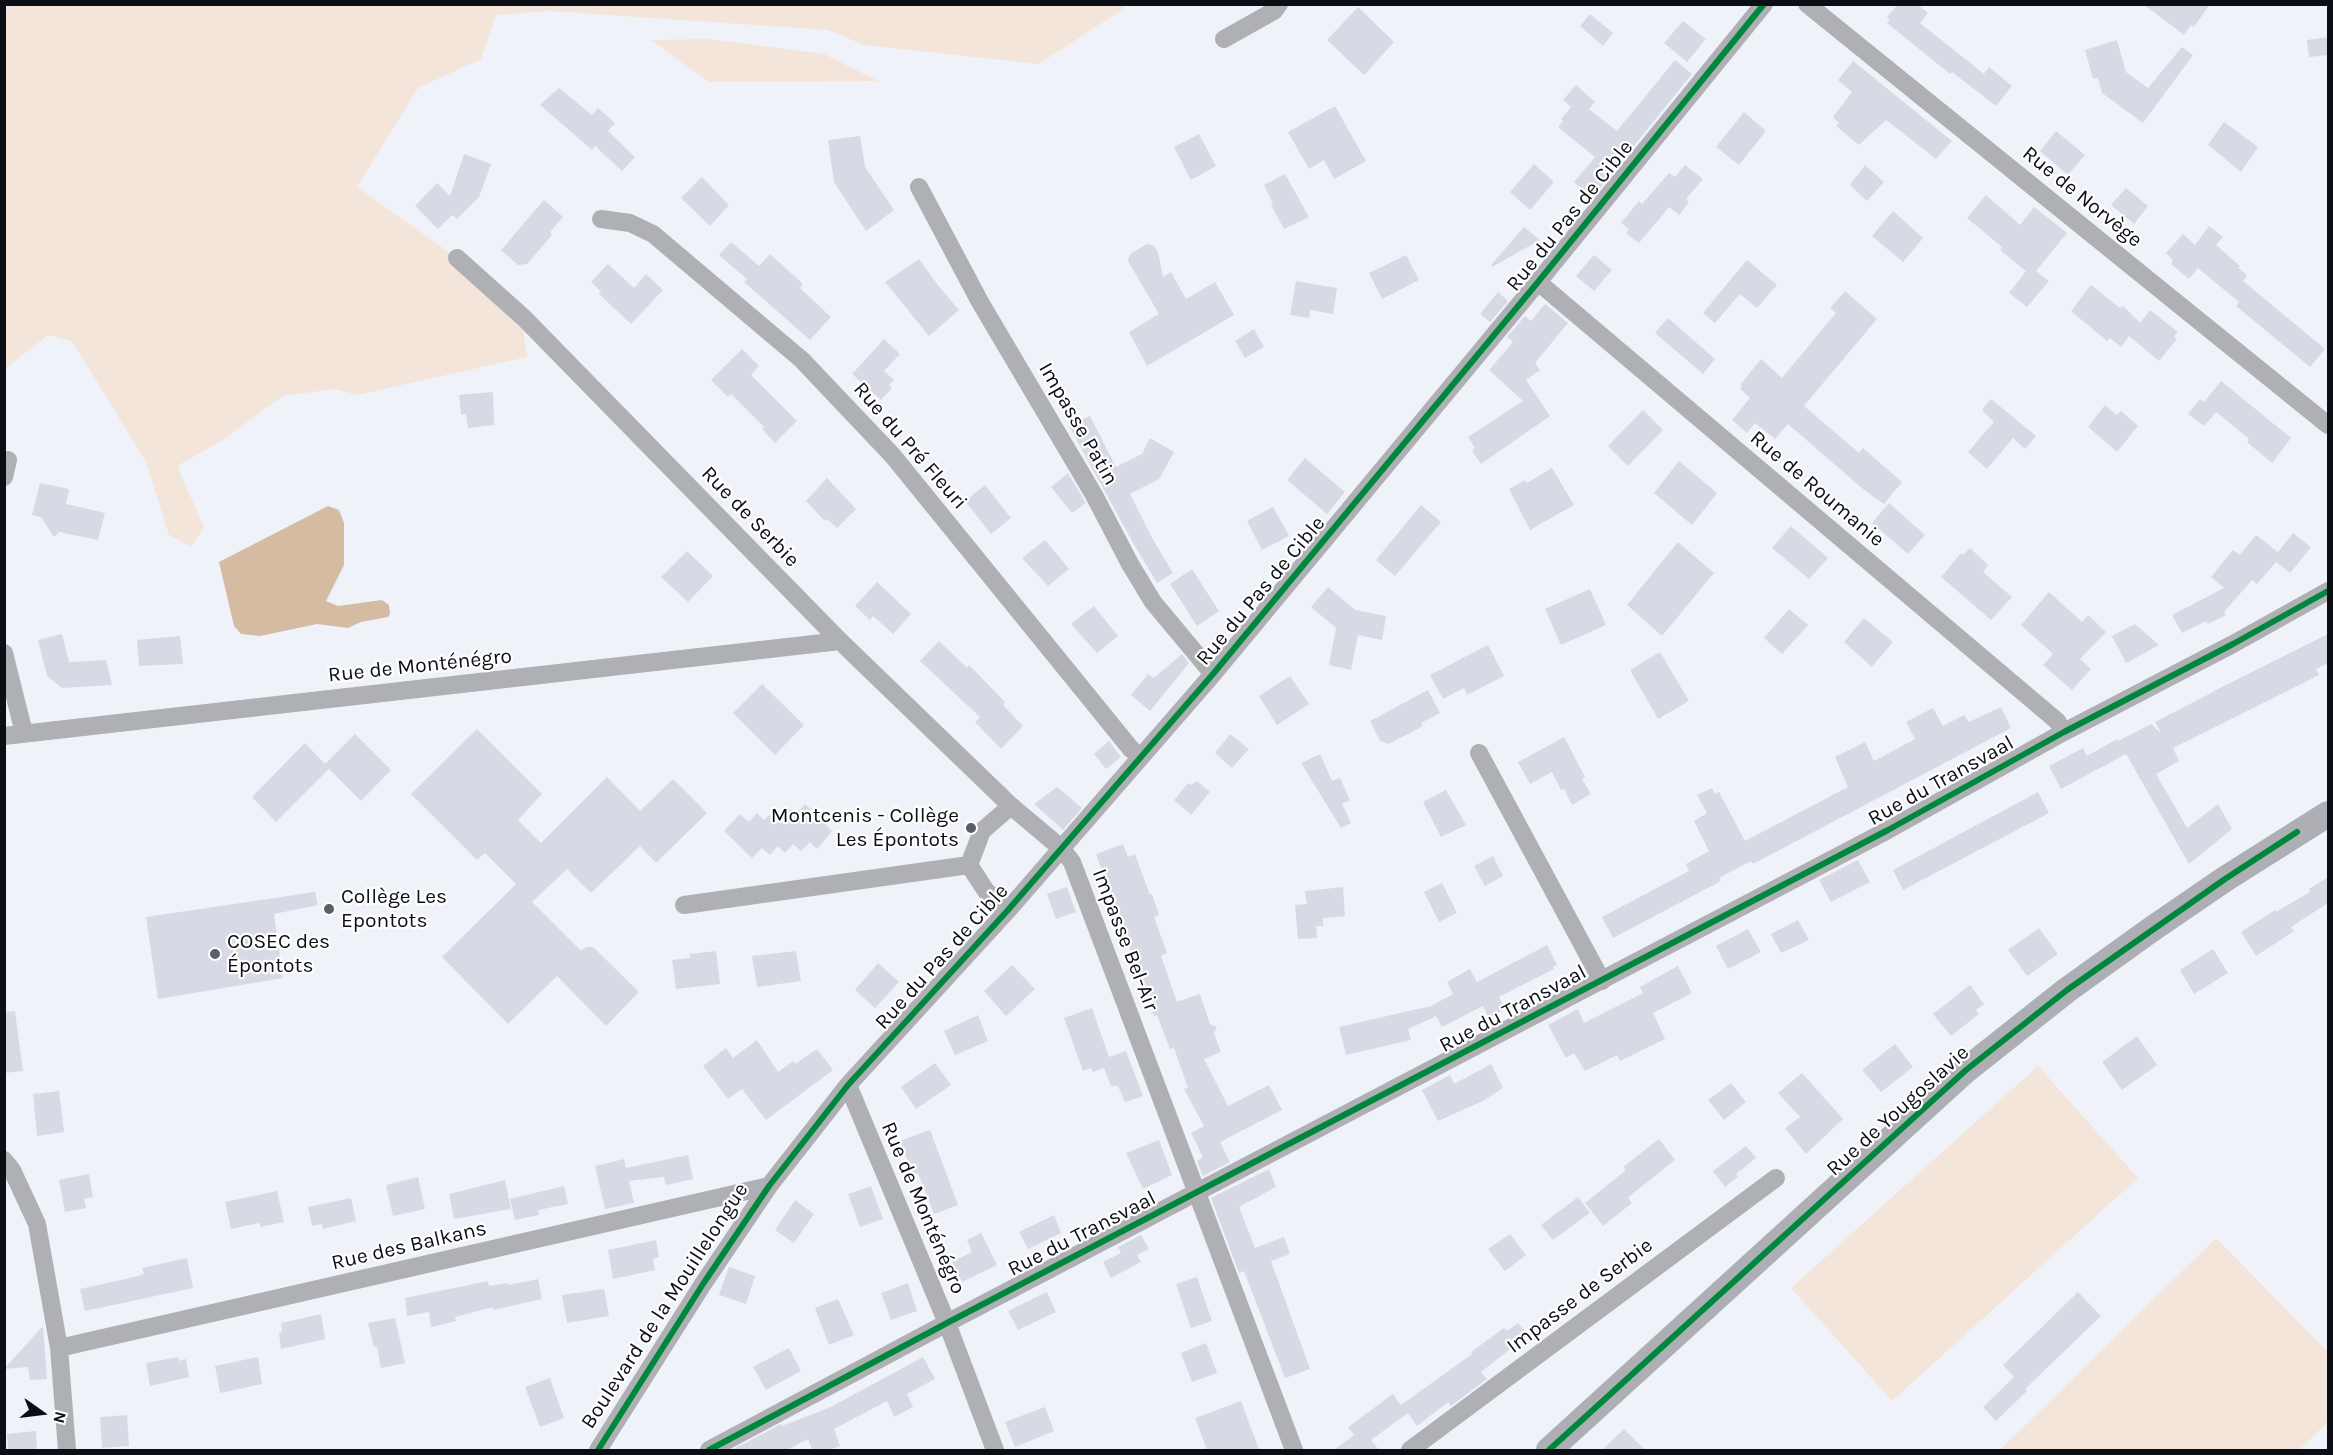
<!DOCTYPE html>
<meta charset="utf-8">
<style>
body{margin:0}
#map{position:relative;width:2333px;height:1455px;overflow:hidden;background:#f0f2fa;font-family:Karla,sans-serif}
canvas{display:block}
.frame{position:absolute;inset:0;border:6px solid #0c0e15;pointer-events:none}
.north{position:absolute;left:12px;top:1383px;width:60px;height:60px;-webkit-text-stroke:4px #fefefe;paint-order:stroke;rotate:104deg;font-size:16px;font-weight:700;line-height:24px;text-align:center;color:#0c0e15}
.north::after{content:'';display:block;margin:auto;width:21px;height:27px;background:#0c0e15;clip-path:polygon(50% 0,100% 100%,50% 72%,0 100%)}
</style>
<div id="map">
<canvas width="2333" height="1455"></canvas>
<div class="frame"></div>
<div class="north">N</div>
</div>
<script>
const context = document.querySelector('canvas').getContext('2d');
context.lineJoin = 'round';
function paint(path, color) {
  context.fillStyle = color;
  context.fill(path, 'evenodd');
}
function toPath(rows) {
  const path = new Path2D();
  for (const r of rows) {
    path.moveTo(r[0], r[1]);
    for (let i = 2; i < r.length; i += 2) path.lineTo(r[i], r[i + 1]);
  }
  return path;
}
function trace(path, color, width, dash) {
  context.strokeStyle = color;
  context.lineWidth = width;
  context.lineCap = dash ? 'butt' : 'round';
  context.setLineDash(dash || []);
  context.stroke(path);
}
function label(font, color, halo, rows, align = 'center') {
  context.font = font + ' Karla,sans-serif';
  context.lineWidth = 4.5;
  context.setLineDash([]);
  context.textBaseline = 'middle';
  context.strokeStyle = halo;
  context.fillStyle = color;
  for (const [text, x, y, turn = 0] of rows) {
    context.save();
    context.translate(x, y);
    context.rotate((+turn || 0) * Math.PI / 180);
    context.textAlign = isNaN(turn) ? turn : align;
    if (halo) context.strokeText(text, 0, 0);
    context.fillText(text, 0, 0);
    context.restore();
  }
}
const green = toPath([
 [5,5,1125,5,1123,9,1039,64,864,45,828,30,549,11,496,15,481,59,418,88,357,187,519,302,527,357,357,395,335,389,283,396,218,443,177,466,204,527,191,547,169,535,146,462,72,341,48,335,5,369],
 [709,39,824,54,878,81,709,82,651,40],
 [2038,1066,2138,1178,1892,1401,1791,1288],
 [2216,1238,2328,1352,2328,1422,2299,1450,2000,1450]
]);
const water = toPath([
 [328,506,339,510,344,523,344,565,326,601,338,606,382,600,389,605,390,614,388,617,361,622,348,628,317,624,260,636,241,634,234,626,219,562]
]);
const building = toPath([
 [1898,4,1917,4,1928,13,1920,23,1984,74,1989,67,2012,86,1996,106,1952,72,1950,74,1887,23,1890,20,1887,17],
 [2143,4,2210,4,2194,27,2191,25,2184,35],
 [1358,7,1394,42,1364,75,1327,40],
 [1590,14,1613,33,1603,46,1580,26],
 [1683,21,1706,39,1687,62,1664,43],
 [2328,37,2328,55,2309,57,2307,40],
 [2117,40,2126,72,2148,88,2182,47,2193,55,2143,123,2102,93,2098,78,2093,79,2085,50],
 [1675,60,1692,74,1591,199,1574,182,1595,157,1558,127,1563,121,1561,119,1571,107,1563,100,1576,85,1595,102,1589,109,1617,131],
 [1853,61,1952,141,1936,159,1886,120,1859,145,1836,126,1839,123,1833,117,1852,92,1838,80],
 [559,88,592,115,598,108,615,123,608,131,635,157,622,171,595,146,592,150,540,105],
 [1335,106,1366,161,1334,179,1324,160,1309,169,1288,132],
 [1744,112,1766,131,1739,165,1716,147],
 [2224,122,2258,147,2241,172,2208,145],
 [2056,131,2085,155,2068,175,2040,151],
 [1199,134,1216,166,1191,180,1174,147],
 [860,136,865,167,894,210,866,231,834,182,828,140],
 [464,154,491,164,479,197,457,219,452,215,438,229,415,206,437,183,450,196],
 [1534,164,1554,182,1530,210,1510,192],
 [1685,165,1703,179,1686,199,1689,202,1679,215,1669,207,1639,243,1626,233,1629,229,1621,223,1639,201,1642,204,1669,173,1675,177],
 [1865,165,1884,182,1867,201,1850,185],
 [1285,174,1309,217,1284,229,1271,205,1273,204,1264,185],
 [702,177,729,205,710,226,681,198],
 [2126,188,2148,206,2134,224,2111,205],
 [1986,195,2020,225,2034,207,2067,233,2036,271,2049,281,2027,307,2009,293,2026,271,2000,250,2002,247,1967,218],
 [544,200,563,217,550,232,552,235,527,264,518,265,501,250],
 [1893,211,1923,238,1903,262,1872,236],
 [2209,226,2223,237,2216,245,2240,266,2238,268,2247,275,2243,281,2325,349,2310,367,2236,306,2239,302,2198,268,2189,279,2171,264,2173,260,2166,253,2183,234,2195,245],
 [1524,227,1540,240,1492,267,1491,265],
 [731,242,759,266,770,254,803,284,800,288,831,317,810,340,744,282,747,279,719,255],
 [1147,244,1154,246,1158,252,1163,277,1171,272,1186,299,1215,282,1234,315,1147,366,1129,332,1159,314,1128,261,1130,254],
 [1406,255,1419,280,1382,299,1369,273],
 [1594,255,1612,270,1594,291,1576,276],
 [919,259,937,284,959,310,929,336,885,282],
 [1747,260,1777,285,1757,308,1740,294,1715,323,1703,313],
 [608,264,634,288,646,274,663,290,631,324,599,294,601,292,591,282],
 [1296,281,1337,288,1333,314,1310,310,1309,318,1290,315],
 [2091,285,2120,308,2123,306,2140,323,2150,310,2178,332,2174,336,2177,339,2159,361,2129,336,2121,347,2110,338,2107,341,2071,311],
 [1845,291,1877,319,1804,406,1859,453,1863,448,1902,482,1884,504,1863,489,1788,424,1775,439,1755,423,1747,433,1732,420,1750,398,1740,389,1742,386,1740,385,1761,359,1782,378,1836,313,1830,308],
 [1498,292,1508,301,1490,322,1480,314],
 [1545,304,1568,323,1535,363,1540,370,1526,380,1550,416,1481,464,1472,451,1475,448,1468,437,1523,401,1489,370,1513,342,1507,337,1525,316,1531,321],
 [1668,318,1715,359,1703,374,1655,333],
 [1254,329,1264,347,1245,358,1235,341],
 [884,339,900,354,884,371,894,380,889,385,892,388,881,400,852,374],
 [742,349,759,366,751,375,797,421,775,443,762,429,764,427,731,394,728,397,711,380],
 [2221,381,2291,438,2272,463,2247,442,2249,439,2204,402],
 [493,392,494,425,468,428,466,414,461,415,459,395],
 [1991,399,2036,436,2025,449,2013,438,1987,469,1968,452,1994,422,1982,410],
 [2200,399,2216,412,2204,426,2188,414],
 [2105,405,2117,415,2121,411,2138,426,2117,452,2088,427],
 [1643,410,1663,430,1628,466,1608,446],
 [1090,416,1116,467,1142,454,1150,438,1174,452,1159,479,1130,494,1151,536,1173,573,1157,583,1132,541,1069,426],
 [1305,458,1345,492,1327,514,1287,480],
 [1679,461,1717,493,1692,525,1654,493],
 [1552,468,1574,505,1530,530,1509,489,1525,480,1527,483],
 [1068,473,1086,503,1072,513,1051,487],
 [827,478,856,509,837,528,827,519,825,521,806,501],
 [40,483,69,489,66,504,105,513,98,540,59,532,54,537,41,517,32,515],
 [985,485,1011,518,991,534,965,501],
 [1889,503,1925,535,1908,554,1872,523],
 [1421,505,1441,522,1395,576,1376,560],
 [1273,507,1289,536,1262,550,1247,521],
 [1791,526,1828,558,1809,579,1772,548],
 [2293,533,2311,547,2290,573,2276,562,2257,584,2252,580,2224,612,2226,615,2208,624,2206,621,2182,633,2172,615,2224,588,2211,577,2233,550,2240,555,2256,535,2278,552],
 [1045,540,1069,569,1048,586,1022,558],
 [1678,542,1714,573,1662,636,1627,605],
 [1970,548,1988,565,1983,572,2012,597,1991,620,1941,577,1961,553,1963,555],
 [687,551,713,576,688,602,661,577],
 [1192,569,1219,611,1197,626,1170,584],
 [877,582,911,614,893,634,873,616,870,620,855,606],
 [1328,587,1355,610,1386,616,1382,640,1358,635,1351,670,1329,665,1336,628,1311,607],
 [1590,589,1606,625,1561,645,1545,609],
 [2049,592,2082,622,2088,615,2106,632,2080,659,2091,669,2072,690,2043,665,2053,654,2021,625],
 [1094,606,1118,636,1097,653,1071,624],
 [1789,609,1808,625,1782,654,1764,638],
 [1864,618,1893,642,1872,667,1844,642],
 [2135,624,2159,645,2126,663,2112,636],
 [62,634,69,662,106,660,112,685,62,688,47,676,38,640],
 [2328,634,2328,663,2316,669,2319,675,2173,748,2179,761,2156,774,2187,828,2218,804,2232,829,2189,864,2126,754,2061,789,2049,766,2083,748,2087,756,2117,739,2119,743,2118,741,2151,724,2161,733,2155,722,2213,692,2215,693,2214,691],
 [180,636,183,664,139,666,137,640],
 [939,641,967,668,969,665,1005,702,1003,705,1023,726,1001,749,975,722,980,717,920,661],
 [1488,645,1504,676,1467,695,1464,688,1443,699,1430,675],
 [1660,652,1689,701,1658,719,1630,670],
 [1182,654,1189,663,1150,711,1131,695,1148,674,1154,678],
 [1290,676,1309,704,1277,725,1259,696],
 [762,684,804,725,775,755,733,713],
 [1428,690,1440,713,1421,723,1423,726,1389,744,1380,741,1370,721],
 [2001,707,2011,728,1753,864,1751,861,1719,878,1721,881,1613,938,1602,917,1689,871,1686,864,1709,851,1694,821,1707,813,1697,795,1712,788,1715,794,1719,792,1745,841,1848,787,1835,757,1865,742,1874,761,1915,739,1906,722,1933,708,1943,726,1964,715,1969,722],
 [477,729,542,794,518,820,541,843,607,777,640,811,673,779,707,813,656,863,640,846,591,893,567,869,532,902,581,951,586,947,593,947,639,992,606,1026,557,976,508,1024,442,957,516,884,485,853,477,860,411,794],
 [355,734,391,770,361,801,329,769,276,822,252,797,305,743,325,764],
 [1230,734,1249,749,1232,768,1215,753],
 [1564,737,1585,777,1582,779,1591,794,1572,805,1564,789,1561,790,1552,772,1530,784,1518,762],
 [1109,741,1121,757,1106,769,1094,754],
 [1320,754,1332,781,1340,778,1350,800,1342,804,1351,823,1341,828,1301,763],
 [1197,781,1210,792,1191,815,1174,800,1188,783,1191,785],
 [1057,787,1082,808,1063,830,1034,804],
 [1446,790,1466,825,1441,837,1423,802],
 [2038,792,2049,813,1903,890,1893,870],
 [805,804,832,831,817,849,810,842,801,851,793,844,785,853,778,846,770,855,762,848,752,858,724,831,740,814,749,822,757,813,764,820,774,811,780,817,789,808,796,814],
 [1123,844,1128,857,1135,854,1150,895,1152,894,1159,915,1154,917,1167,953,1161,956,1177,1002,1200,994,1210,1024,1217,1027,1214,1033,1221,1052,1204,1059,1228,1106,1269,1085,1282,1110,1220,1142,1230,1162,1203,1176,1197,1161,1203,1157,1191,1133,1204,1126,1184,1089,1188,1088,1174,1048,1170,1049,1157,1015,1154,1016,1096,854],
 [1493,856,1503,876,1485,886,1474,866],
 [1858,860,1870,882,1831,902,1819,880],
 [2328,877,2328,903,2291,927,2294,931,2256,956,2241,932,2275,910,2276,912,2310,892,2309,889],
 [1442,883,1457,913,1439,922,1424,892],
 [1067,887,1076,912,1056,919,1047,894],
 [1343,887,1345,916,1323,918,1323,926,1316,926,1317,938,1298,939,1295,905,1307,904,1305,891],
 [315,892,318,905,274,914,283,978,158,999,146,917],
 [1798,920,1809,940,1781,953,1771,934],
 [2039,928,2058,954,2027,976,2008,950],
 [1748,929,1761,952,1728,969,1716,946],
 [1547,945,1557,965,1553,967,1554,969,1499,997,1505,1009,1489,1018,1483,1006,1442,1027,1436,1016,1408,1029,1411,1040,1346,1055,1339,1027,1431,1006,1453,994,1447,982,1470,969,1477,982],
 [2213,949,2228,973,2194,994,2180,970],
 [716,951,720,984,676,989,672,960,690,958,690,954],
 [796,951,801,981,757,987,752,956],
 [878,963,899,982,875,1008,855,990],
 [1012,965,1035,989,1006,1016,984,991],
 [1678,966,1692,993,1653,1013,1665,1039,1620,1061,1617,1055,1585,1071,1574,1053,1566,1058,1548,1025,1578,1009,1584,1023,1643,993,1640,987],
 [1970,985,1984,1004,1976,1010,1979,1014,1951,1036,1933,1014],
 [1092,1008,1109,1057,1126,1051,1143,1096,1125,1102,1118,1086,1111,1086,1104,1068,1093,1072,1091,1068,1083,1071,1064,1018],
 [15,1011,23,1071,4,1073,4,1012],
 [978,1015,988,1041,955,1055,944,1031],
 [2137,1036,2157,1065,2122,1090,2102,1062],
 [757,1040,778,1072,793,1061,795,1064,817,1049,833,1070,766,1120,742,1089,728,1099,703,1066,726,1048,733,1058],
 [1895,1044,1913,1067,1881,1092,1862,1070],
 [935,1063,951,1085,916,1109,901,1087],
 [1491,1064,1503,1088,1485,1100,1438,1121,1422,1090,1450,1075,1454,1084],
 [1802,1073,1843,1119,1806,1154,1785,1128,1800,1117,1778,1093],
 [1731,1083,1746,1102,1724,1120,1708,1100],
 [59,1091,64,1132,37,1136,33,1094],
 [930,1130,958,1205,934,1214,918,1173,913,1175,900,1141],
 [1659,1139,1675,1160,1632,1194,1628,1198,1632,1203,1603,1226,1585,1203,1626,1170,1623,1167],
 [1159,1140,1172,1175,1143,1189,1126,1153],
 [1746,1146,1756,1158,1736,1174,1738,1177,1725,1187,1713,1171],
 [688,1155,693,1179,666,1185,664,1177,629,1181,634,1203,605,1209,595,1166,624,1159,626,1168],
 [1269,1169,1276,1187,1239,1207,1255,1248,1284,1237,1290,1254,1271,1261,1310,1369,1285,1378,1244,1271,1239,1273,1211,1198],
 [89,1174,93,1197,84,1199,86,1208,65,1212,59,1180],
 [418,1177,425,1209,393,1216,386,1185],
 [505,1180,511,1209,454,1219,449,1194],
 [564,1186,568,1204,538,1210,539,1215,515,1220,510,1199],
 [871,1186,883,1219,860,1227,848,1194],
 [277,1191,284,1222,261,1227,259,1223,231,1229,225,1202],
 [1578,1197,1590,1213,1553,1240,1541,1225],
 [351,1198,356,1221,323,1229,322,1224,312,1226,308,1207],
 [795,1200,814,1214,794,1243,775,1230],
 [1054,1215,1061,1233,1028,1249,1019,1232],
 [981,1233,997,1265,962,1282,952,1262,972,1252,967,1240],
 [1510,1234,1526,1255,1505,1271,1488,1249],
 [1141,1235,1149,1249,1137,1255,1141,1262,1111,1278,1103,1262,1121,1253,1118,1247],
 [656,1240,659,1257,653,1259,655,1270,613,1279,608,1250],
 [187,1258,193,1288,85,1311,80,1289,139,1276,144,1274,142,1268],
 [729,1267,755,1276,746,1304,719,1295],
 [1197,1277,1212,1321,1191,1328,1176,1284],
 [538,1279,542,1299,493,1310,493,1307,455,1317,456,1321,431,1327,429,1312,407,1316,405,1298,488,1281,489,1286,508,1283,509,1285],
 [908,1283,917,1311,891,1320,881,1293],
 [604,1289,609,1316,567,1323,562,1295],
 [1047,1292,1056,1312,1018,1330,1008,1311],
 [2078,1292,2101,1316,2025,1389,2027,1391,1996,1421,1983,1407,2014,1377,2003,1365],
 [838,1299,854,1335,829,1345,815,1308],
 [321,1314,325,1339,281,1349,279,1333,282,1332,281,1323],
 [395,1318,405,1363,381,1368,377,1347,374,1347,368,1323],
 [1518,1323,1528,1335,1481,1372,1487,1379,1451,1406,1448,1402,1417,1426,1408,1413,1371,1440,1379,1450,1334,1450,1354,1435,1348,1427,1393,1394,1402,1407,1401,1405,1472,1354,1471,1352,1504,1328,1507,1331],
 [43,1326,47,1379,30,1380,28,1367,4,1369],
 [1206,1343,1217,1373,1192,1382,1181,1353],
 [789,1348,801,1371,766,1390,753,1367],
 [179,1357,179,1361,186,1359,189,1377,150,1386,146,1363],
 [258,1357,262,1384,220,1393,215,1366],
 [923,1357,935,1379,907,1394,913,1407,894,1417,887,1401,834,1429,840,1446,829,1450,812,1450,808,1439,787,1450,732,1450,781,1424,782,1426,831,1407],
 [550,1378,564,1418,540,1427,525,1387],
 [1241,1401,1259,1450,1207,1450,1195,1418],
 [1045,1407,1054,1431,1015,1447,1005,1422],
 [127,1415,129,1446,102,1448,100,1417],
 [1624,1429,1645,1450,1602,1450],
 [36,1431,37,1450,8,1450,7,1434]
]);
const street = toPath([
 [1807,4,2328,425],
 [1224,39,1274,11,1279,4],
 [919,187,980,302,1094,495,1130,564,1153,602,1213,674],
 [601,219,630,223,653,234,802,360,893,456,1131,749,1141,757],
 [457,258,524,318,840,641,1011,806,1061,848,1072,862,1294,1450],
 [1538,282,2057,721,2064,732],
 [4,477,8,460],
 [4,653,24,733],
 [4,736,840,641],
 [1479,753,1602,981],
 [969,865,982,831,1011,806],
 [969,865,986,891,1008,910],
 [684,905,969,865],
 [848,1085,947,1323,995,1450],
 [4,1160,12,1170,37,1224,59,1348,67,1450],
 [59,1348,769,1186],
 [598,1450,703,1284,769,1186,848,1085,1008,910,1213,674,1538,282,1764,4],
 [709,1450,947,1323,1888,830,2064,732,2233,644,2328,591],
 [1410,1450,1776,1178]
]);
const secondary = toPath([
 [1549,1450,1966,1070,2067,990,2152,929,2225,879,2328,814]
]);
const cycleway = toPath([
 [598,1450,703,1284,769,1186,848,1085,1008,910,1213,674,1538,282,1764,4],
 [709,1450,947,1323,1888,830,2064,732,2233,644,2328,591],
 [1549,1450,1966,1070,2067,990,2225,879,2297,832]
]);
const markers = [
 [971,828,6,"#5c5e65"],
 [329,909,6,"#5c5e65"],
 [215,954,6,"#5c5e65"]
];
const streetNames = [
 ["Rue de Norvège",2082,197,39],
 ["Rue du Pas de Cible",1570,216,-51],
 ["Impasse Patin",1078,424,60],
 ["Rue du Pré Fleuri",910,446,49],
 ["Rue de Roumanie",1817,489,40],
 ["Rue de Serbie",750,517,46],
 ["Rue du Pas de Cible",1261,591,-50],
 ["Rue de Monténégro",420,666,-6],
 ["Rue du Transvaal",1941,781,-29],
 ["Impasse Bel-Air",1125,940,69],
 ["Rue du Pas de Cible",942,957,-48],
 ["Rue du Transvaal",1513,1009,-28],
 ["Rue de Yougoslavie",1898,1111,-42],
 ["Rue de Monténégro",923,1208,67],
 ["Rue du Transvaal",1082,1234,-27],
 ["Rue des Balkans",409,1246,-13],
 ["Impasse de Serbie",1580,1296,-37],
 ["Boulevard de la Mouillelongue",665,1306,-57]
];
const poiNames = [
 ["Montcenis - Collège",959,816,"right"],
 ["Les Épontots",959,840,"right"],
 ["Collège Les",341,897],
 ["Epontots",341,921],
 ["COSEC des",227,942],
 ["Épontots",227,966]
];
paint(green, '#f3e5d9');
paint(water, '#d5bba1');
paint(building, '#d7d9e4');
trace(street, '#afb0b3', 18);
trace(secondary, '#aeafb4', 26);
trace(cycleway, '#00873e', 6);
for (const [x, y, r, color] of markers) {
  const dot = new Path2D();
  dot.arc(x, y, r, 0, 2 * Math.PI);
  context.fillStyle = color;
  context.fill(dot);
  trace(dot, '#fefefe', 2);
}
label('21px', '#0c0e15', '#fefefe', streetNames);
label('21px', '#0c0e15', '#fefefe', poiNames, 'left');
</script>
